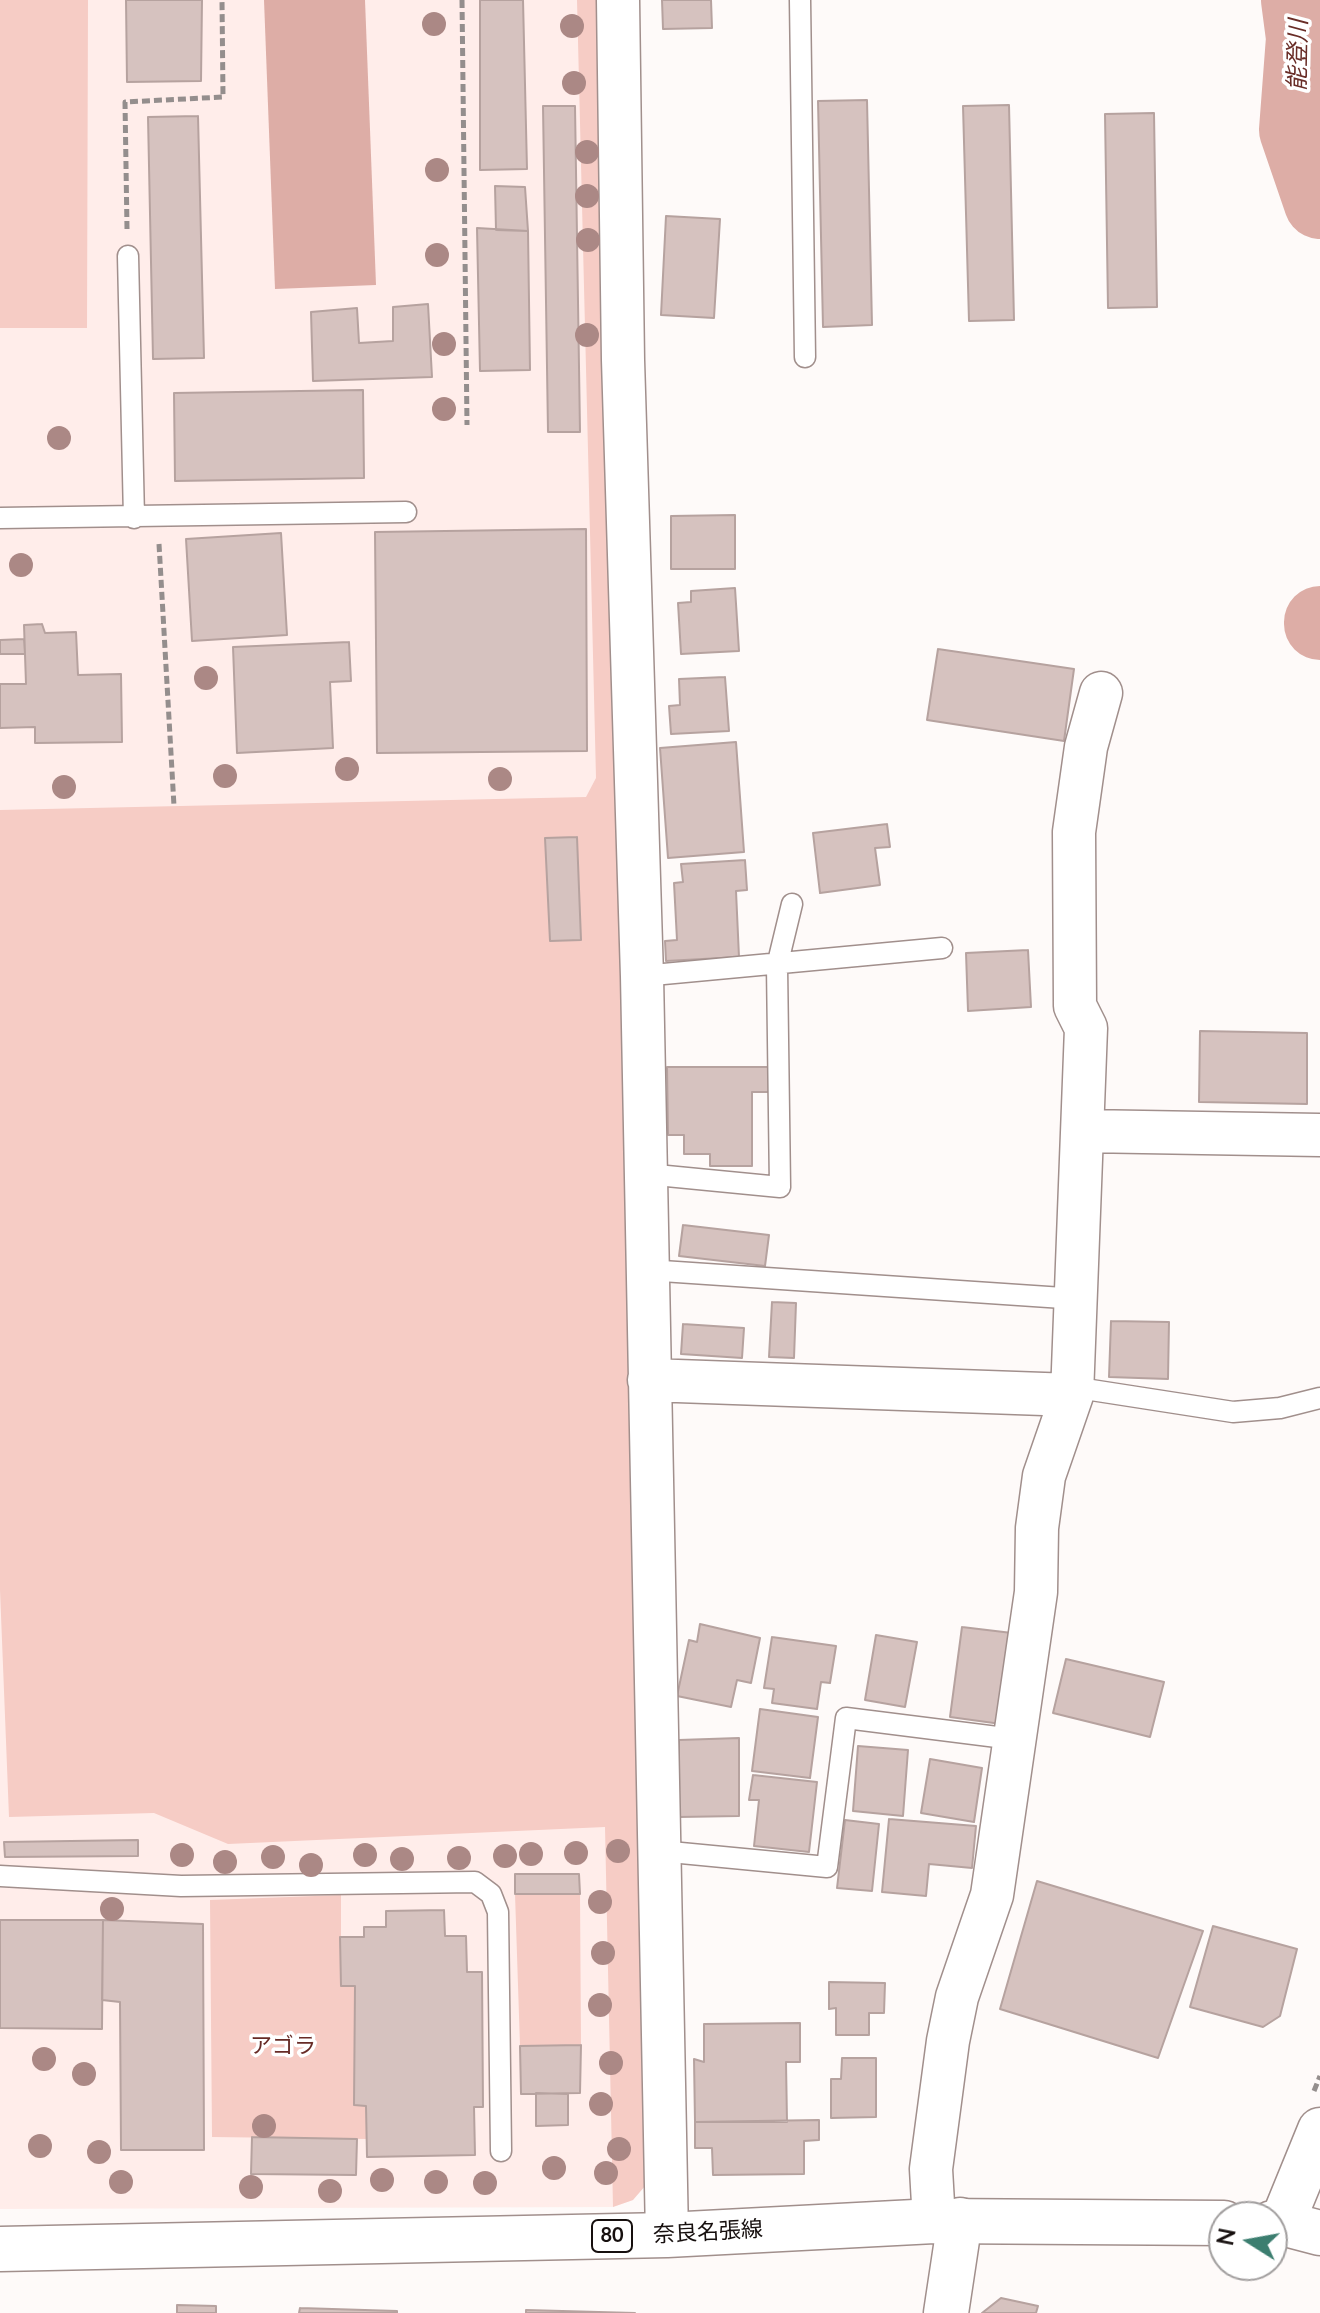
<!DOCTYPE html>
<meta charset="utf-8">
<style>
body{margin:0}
#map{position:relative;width:1320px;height:2313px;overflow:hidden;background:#fefaf9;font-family:Lato,sans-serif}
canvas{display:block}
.north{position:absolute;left:1208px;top:2201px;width:80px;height:80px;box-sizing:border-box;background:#fff;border:2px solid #a29f9f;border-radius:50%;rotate:281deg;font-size:22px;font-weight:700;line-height:32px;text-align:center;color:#160f0e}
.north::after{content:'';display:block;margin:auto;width:28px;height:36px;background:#3c7e70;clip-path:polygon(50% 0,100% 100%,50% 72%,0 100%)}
</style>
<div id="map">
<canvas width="1320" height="2313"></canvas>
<div class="north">N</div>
</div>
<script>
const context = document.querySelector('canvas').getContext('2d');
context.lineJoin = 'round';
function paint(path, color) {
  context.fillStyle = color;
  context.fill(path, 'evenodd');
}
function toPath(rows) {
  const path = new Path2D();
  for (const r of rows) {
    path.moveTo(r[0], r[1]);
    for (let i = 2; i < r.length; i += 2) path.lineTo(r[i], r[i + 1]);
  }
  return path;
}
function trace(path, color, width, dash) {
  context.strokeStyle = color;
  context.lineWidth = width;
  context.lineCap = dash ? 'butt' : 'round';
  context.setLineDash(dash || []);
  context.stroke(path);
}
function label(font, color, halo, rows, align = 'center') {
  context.font = font + ' Lato,"Noto Sans JP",sans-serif';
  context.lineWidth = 7;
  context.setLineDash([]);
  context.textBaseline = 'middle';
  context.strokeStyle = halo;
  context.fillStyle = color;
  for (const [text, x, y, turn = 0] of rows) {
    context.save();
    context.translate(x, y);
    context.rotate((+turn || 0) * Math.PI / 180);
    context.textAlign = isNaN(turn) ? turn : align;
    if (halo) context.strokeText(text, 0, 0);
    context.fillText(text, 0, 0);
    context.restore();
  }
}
const built = toPath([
 [0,0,604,0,633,2200,613,2207,0,2209]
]);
const green = toPath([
 [0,0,88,0,87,328,0,328],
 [577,0,604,0,646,2185,633,2200,613,2207,605,1827,228,1844,154,1813,9,1817,0,1590,0,810,586,797,596,778],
 [515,1894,580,1894,581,2045,520,2046],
 [341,1895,341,1986,355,1986,354,2105,366,2106,367,2139,212,2137,210,1900]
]);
const water = toPath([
 [264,0,365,0,376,285,275,289]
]);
const river = toPath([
 [1297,0,1302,38,1295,130,1320,203],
 [1320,622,1320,624]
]);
const building = toPath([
 [126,0,202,0,201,81,127,82,126,0],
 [480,0,523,0,527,169,480,170,480,0],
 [662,0,711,0,712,28,663,29,662,0],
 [867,100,872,325,823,327,818,101,867,100],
 [1009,105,1014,320,969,321,963,106,1009,105],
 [543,106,575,106,580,432,548,432,543,106],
 [1154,113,1157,307,1108,308,1105,114,1154,113],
 [198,116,204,358,153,359,148,117,198,116],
 [495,186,525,187,528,231,496,230,495,186],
 [666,216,720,219,714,318,661,315,666,216],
 [477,228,528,231,530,370,480,371,477,228],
 [428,304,432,377,313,381,311,312,357,308,359,343,393,341,393,307,428,304],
 [363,390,364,478,175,481,174,393,363,390],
 [735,515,735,569,671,569,671,516,735,515],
 [586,529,587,751,377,753,375,532,586,529],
 [281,533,287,635,192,641,186,539,281,533],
 [735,588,739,651,681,654,678,603,691,602,691,591,735,588],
 [42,624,45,633,76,632,78,675,121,674,122,742,35,743,35,727,0,728,0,684,26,684,24,625,42,624],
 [24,639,25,654,0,654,0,640,24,639],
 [349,642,351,681,330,682,333,748,237,753,233,647,349,642],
 [938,649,1074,669,1064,741,927,720,938,649],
 [725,677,729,731,671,734,669,706,680,705,679,679,725,677],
 [736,742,744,852,668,858,660,748,736,742],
 [887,824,890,847,875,848,880,885,820,893,813,833,887,824],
 [577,837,581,940,550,941,545,838,577,837],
 [745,860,747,890,736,891,739,957,666,961,665,941,677,940,674,883,683,882,681,864,745,860],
 [1028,950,1031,1007,968,1011,966,953,1028,950],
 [1200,1031,1307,1033,1307,1104,1199,1102,1200,1031],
 [667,1067,770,1067,770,1092,752,1092,752,1166,710,1166,710,1154,684,1154,684,1135,668,1135,667,1067],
 [683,1225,769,1235,765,1266,679,1256,683,1225],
 [772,1302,796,1303,794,1358,769,1357,772,1302],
 [1111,1321,1169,1322,1168,1379,1109,1377,1111,1321],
 [683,1324,744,1328,742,1358,681,1354,683,1324],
 [700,1624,760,1638,751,1683,737,1680,731,1707,677,1696,689,1640,697,1642,700,1624],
 [962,1627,1012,1633,1001,1724,950,1717,962,1627],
 [876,1635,917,1642,905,1707,865,1700,876,1635],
 [772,1637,836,1646,830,1683,821,1682,817,1709,772,1703,774,1689,764,1688,772,1637],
 [1066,1659,1164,1682,1150,1737,1053,1713,1066,1659],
 [760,1709,818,1717,810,1778,752,1771,760,1709],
 [739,1738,739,1816,679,1817,679,1740,739,1738],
 [858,1746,908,1750,903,1816,853,1811,858,1746],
 [930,1759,982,1768,974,1822,921,1813,930,1759],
 [753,1775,817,1782,809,1852,754,1846,759,1800,749,1800,753,1775],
 [889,1819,976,1826,972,1868,929,1864,926,1896,882,1892,889,1819],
 [845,1820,879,1824,872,1891,837,1888,845,1820],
 [138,1840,138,1856,5,1857,4,1842,138,1840],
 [515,1874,579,1874,580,1894,515,1894,515,1874],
 [1037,1881,1203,1931,1158,2058,1000,2009,1037,1881],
 [444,1910,445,1936,466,1936,467,1972,482,1972,483,2107,474,2107,475,2155,367,2157,366,2106,354,2105,355,1986,341,1986,340,1937,364,1937,364,1927,386,1927,386,1911,444,1910],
 [0,1920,103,1920,102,2029,0,2028,0,1920],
 [103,1920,203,1924,204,2150,121,2150,120,2002,102,2000,103,1920],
 [1213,1926,1297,1949,1280,2016,1263,2027,1190,2007,1213,1926],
 [829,1982,885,1983,884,2013,869,2013,869,2035,836,2035,836,2008,829,2009,829,1982],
 [800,2023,800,2062,786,2062,787,2122,695,2122,694,2059,704,2062,704,2024,800,2023],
 [581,2045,580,2093,521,2094,520,2046,581,2045],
 [842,2058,876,2058,876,2117,831,2118,831,2079,841,2079,842,2058],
 [536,2093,568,2094,568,2125,536,2126,536,2093],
 [819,2120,819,2140,804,2141,804,2174,713,2175,712,2148,695,2148,695,2122,819,2120],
 [252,2137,357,2139,356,2175,251,2174,252,2137],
 [1001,2298,1038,2306,1036,2313,982,2313,1001,2298],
 [177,2305,216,2306,216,2313,177,2313,177,2305],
 [300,2308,397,2311,397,2313,299,2313,300,2308],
 [526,2310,635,2313,526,2313,526,2310]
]);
const path = toPath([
 [462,0,467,425],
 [127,229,125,102,223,97,222,0],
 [159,544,174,806],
 [1314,2091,1320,2076]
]);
const lane = toPath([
 [800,0,805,357],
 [128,256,134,518],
 [0,518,406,512],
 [642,976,942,948],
 [646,1174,780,1187,777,966,792,904],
 [647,1270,1078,1299],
 [1072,1387,1233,1412,1280,1408,1320,1398],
 [660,1851,827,1867,846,1718,1013,1739],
 [0,1876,181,1886,475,1882,491,1894,498,1912,501,2151]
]);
const street = toPath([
 [618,0,623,360,642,976,667,2235],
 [1084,1131,1320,1135],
 [649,1380,1072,1395],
 [934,2221,931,2169,948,2041,957,1997,992,1895,1036,1592,1037,1528,1044,1476,1072,1395,1086,1028,1075,1006,1074,832,1086,747,1101,693]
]);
const secondary = toPath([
 [1282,2223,1320,2233],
 [946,2313,960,2220]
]);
const primary = toPath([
 [1272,2223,1282,2223,1320,2130],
 [0,2249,667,2235,934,2221,1224,2223]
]);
const trees = [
 [434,24],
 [572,26],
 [574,83],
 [587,152],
 [437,170],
 [587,196],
 [588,240],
 [437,255],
 [587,335],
 [444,344],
 [444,409],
 [59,438],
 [21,565],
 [206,678],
 [347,769],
 [225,776],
 [500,779],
 [64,787],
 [618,1851],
 [576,1853],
 [531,1854],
 [182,1855],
 [365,1855],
 [505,1856],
 [273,1857],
 [459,1858],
 [402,1859],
 [225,1862],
 [311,1865],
 [600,1902],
 [112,1909],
 [603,1953],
 [600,2005],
 [44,2059],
 [611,2063],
 [84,2074],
 [601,2104],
 [264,2126],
 [40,2146],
 [619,2149],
 [99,2152],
 [554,2168],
 [606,2173],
 [382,2180],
 [121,2182],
 [436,2182],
 [485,2183],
 [251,2187],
 [330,2191]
];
const shields = [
 [612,2236,40]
];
const shieldNames = [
 ["80",612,2236]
];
const parkNames = [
 ["アゴラ",283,2046]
];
const streetNames = [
 ["奈良名張線",708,2232,-3]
];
const waterNames = [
 ["能登川",1298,55,-89]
];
paint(built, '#ffedea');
paint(green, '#f6ccc5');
paint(water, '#ddada6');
trace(river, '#ddada6', 72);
paint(building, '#d6c2bf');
trace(building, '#b6a29f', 2);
trace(lane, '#a18f8c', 23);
trace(street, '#a18f8c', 45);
trace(secondary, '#a18f8c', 47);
trace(primary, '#a18f8c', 47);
trace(path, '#948e8d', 5, [8, 4]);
trace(lane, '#fff', 20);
trace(street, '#fff', 42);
trace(secondary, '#fff', 44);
trace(primary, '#fff', 44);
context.fillStyle = '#ab8885';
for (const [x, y] of trees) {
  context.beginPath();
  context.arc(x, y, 12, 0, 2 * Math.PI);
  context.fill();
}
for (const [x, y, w] of shields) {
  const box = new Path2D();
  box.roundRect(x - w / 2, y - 16, w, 32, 6);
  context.fillStyle = '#fff';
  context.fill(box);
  trace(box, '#160f0e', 2);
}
label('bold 20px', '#160f0e', null, shieldNames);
label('22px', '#672b26', '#fff', parkNames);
label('22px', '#160f0e', '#fff', streetNames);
label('italic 24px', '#692d27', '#fff', waterNames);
</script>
